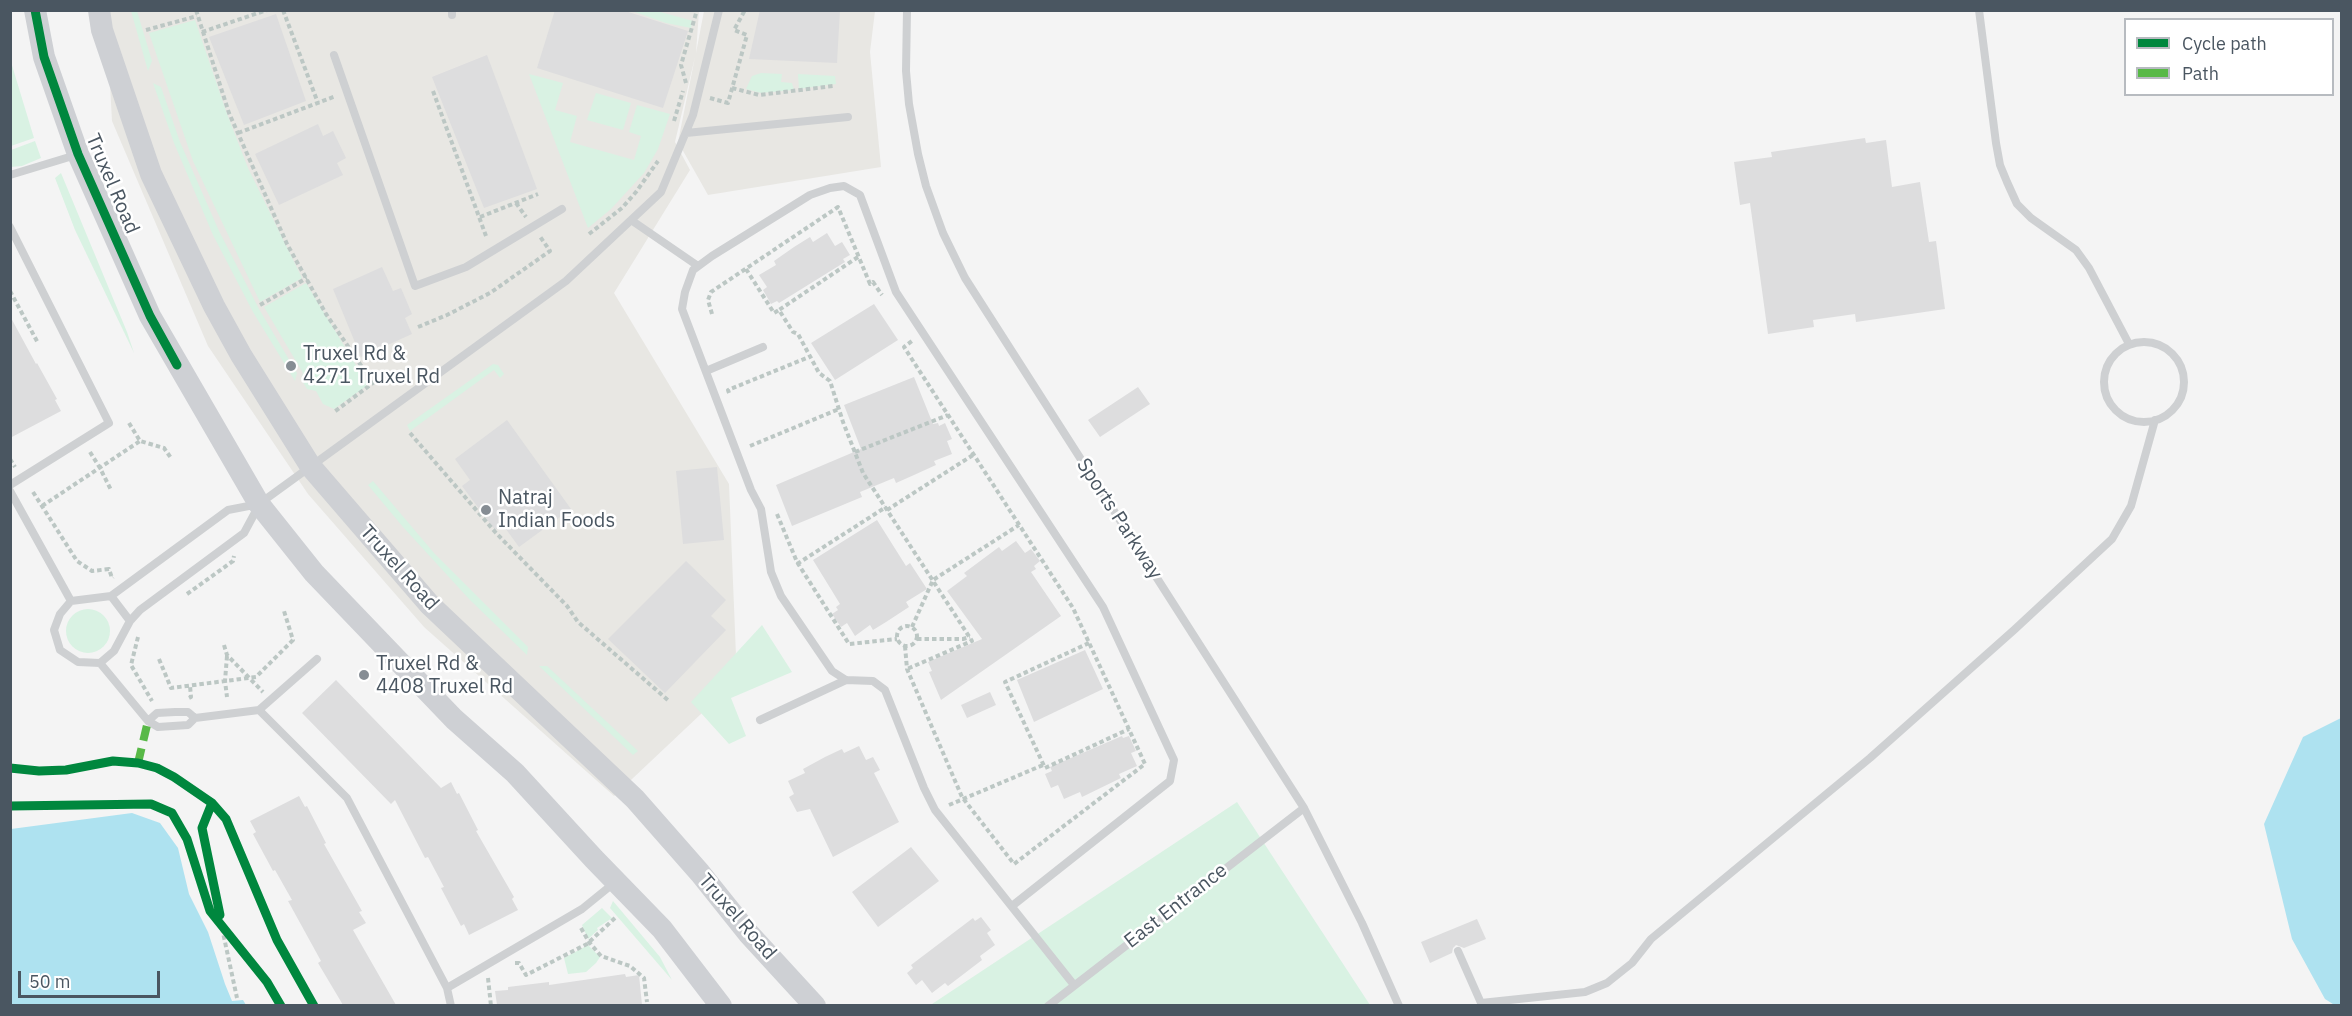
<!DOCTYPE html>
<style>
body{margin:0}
#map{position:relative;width:2352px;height:1016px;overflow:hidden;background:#f4f4f4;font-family:"IBM Plex Sans",sans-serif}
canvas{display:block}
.frame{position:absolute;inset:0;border:12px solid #4a5661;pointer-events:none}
.legend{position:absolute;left:2124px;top:18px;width:210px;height:78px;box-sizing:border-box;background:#fff;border:2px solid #b7bbc0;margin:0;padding:8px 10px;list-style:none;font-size:18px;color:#4a5661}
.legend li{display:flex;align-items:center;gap:12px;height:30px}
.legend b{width:30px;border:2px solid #b7bbc0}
.scale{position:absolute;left:18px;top:971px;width:142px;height:27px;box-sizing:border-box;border:3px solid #4a5661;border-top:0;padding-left:8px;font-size:18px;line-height:21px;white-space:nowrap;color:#4a5661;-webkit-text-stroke:4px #fff;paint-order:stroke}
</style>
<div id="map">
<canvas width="2352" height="1016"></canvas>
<div class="frame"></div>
<ul class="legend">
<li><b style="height:8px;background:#00873e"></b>Cycle path</li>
<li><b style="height:8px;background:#58b947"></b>Path</li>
</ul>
<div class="scale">50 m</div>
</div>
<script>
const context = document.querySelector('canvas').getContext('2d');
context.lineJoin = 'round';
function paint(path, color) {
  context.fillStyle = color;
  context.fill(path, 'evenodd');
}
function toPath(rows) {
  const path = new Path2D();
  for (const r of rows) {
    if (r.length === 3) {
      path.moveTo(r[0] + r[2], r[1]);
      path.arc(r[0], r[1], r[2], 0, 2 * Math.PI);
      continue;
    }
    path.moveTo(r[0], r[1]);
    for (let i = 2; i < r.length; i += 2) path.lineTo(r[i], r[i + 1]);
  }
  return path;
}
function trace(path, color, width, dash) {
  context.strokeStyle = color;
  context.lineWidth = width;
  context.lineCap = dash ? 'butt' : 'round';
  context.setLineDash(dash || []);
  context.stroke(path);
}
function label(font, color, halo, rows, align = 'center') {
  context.font = font + ' "IBM Plex Sans",sans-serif';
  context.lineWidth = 5;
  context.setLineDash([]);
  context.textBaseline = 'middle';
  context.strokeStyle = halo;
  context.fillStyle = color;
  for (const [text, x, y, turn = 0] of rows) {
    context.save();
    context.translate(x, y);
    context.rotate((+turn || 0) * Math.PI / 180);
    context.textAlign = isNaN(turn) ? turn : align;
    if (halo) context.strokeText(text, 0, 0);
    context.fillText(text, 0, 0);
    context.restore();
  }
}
const commercial = toPath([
 [106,11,699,11,696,53,704,11,875,11,870,52,881,167,708,195,678,142,695,57,675,142,690,170,614,293,729,484,737,680,614,796,424,627,308,494,208,346,112,121]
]);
const green = toPath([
 [131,11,137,11,152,61,148,71],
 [632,11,657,11,693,21,691,28,666,23],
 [195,20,227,114,248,168,302,278,260,302,193,161,149,33],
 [11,62,34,138,11,146,10,146],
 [761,73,782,74,781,82,792,83,794,90,761,93,746,89,752,76],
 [529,74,563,83,555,110,577,116,570,142,634,160,641,136,629,132,637,105,670,114,658,149,644,173,611,209,588,228],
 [798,74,835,76,836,84,799,89],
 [153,83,161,87,180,142,219,231,259,309,297,373,295,381,253,312,213,235,174,143],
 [596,93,631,103,623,130,587,120],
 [35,141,41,158,22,166,11,167,11,150],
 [61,173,127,332,134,353,75,230,55,178],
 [306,283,368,385,334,409,323,404,316,391,307,389,301,379,303,373,264,307],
 [493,364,498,365,504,374,500,378,494,370,410,431,407,425],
 [373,481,434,553,528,647,527,655,470,600,403,527,368,485],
 [88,631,22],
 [762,625,792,672,731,698,746,736,729,744,691,702],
 [539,666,547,666,638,751,633,755],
 [1237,802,1370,1005,929,1006],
 [613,901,660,957,672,980,610,908],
 [602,908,612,918,597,928,598,930,588,939,582,925],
 [588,945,600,957,596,963,586,972,568,974,564,958]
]);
const water = toPath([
 [2341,718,2342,1005,2336,1006,2325,999,2292,939,2264,824,2303,737],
 [132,813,160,823,178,848,189,894,208,932,225,984,232,1001,243,1000,246,1005,11,1005,11,829]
]);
const building = toPath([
 [555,10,622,10,688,31,663,108,537,68],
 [760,10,840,10,837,63,749,59],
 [276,14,306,101,244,125,209,37],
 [487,55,537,189,484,208,432,77],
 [318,124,323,136,333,131,346,158,337,163,343,175,279,205,255,154],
 [1865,138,1866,143,1886,140,1892,187,1920,182,1929,242,1936,241,1945,309,1856,322,1855,314,1813,320,1814,327,1768,334,1750,203,1740,205,1734,162,1772,157,1771,152],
 [827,233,835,246,842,242,850,255,843,259,845,262,779,303,777,301,771,304,763,290,767,287,759,275,776,265,774,261,794,247,810,237,813,242],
 [382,267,393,291,401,288,412,314,405,318,412,334,361,357,333,289],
 [874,304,898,340,835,380,811,343],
 [10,316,36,364,37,363,57,399,55,400,61,411,10,438],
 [914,377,933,424,938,423,939,426,945,423,952,439,947,441,952,454,934,461,936,465,914,475,896,483,894,478,860,492,862,497,792,526,776,485,861,449,844,405],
 [1138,387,1150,404,1100,437,1088,420],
 [507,420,571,509,519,547,503,525,495,530,462,486,470,480,455,459],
 [717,467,724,540,683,544,676,471],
 [877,520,906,566,910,563,927,589,906,602,909,607,886,622,873,630,870,625,855,636,847,623,841,627,832,614,838,610,836,607,840,604,813,560],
 [1016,541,1025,553,1031,549,1040,561,1034,566,1036,569,1031,572,1061,616,941,700,929,672,932,671,928,662,982,639,947,591,967,576,964,573,999,547,1002,551],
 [686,561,726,600,711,616,726,630,665,693,608,639],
 [1085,650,1103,689,1034,722,1017,680],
 [336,680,441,788,451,782,457,794,459,793,478,830,476,831,514,897,512,899,518,910,469,935,464,924,461,926,441,888,444,887,428,857,425,858,395,800,391,804,302,713],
 [990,692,996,705,967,718,961,705],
 [1122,736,1123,738,1129,736,1136,751,1131,753,1137,766,1119,774,1121,778,1082,797,1080,792,1064,799,1058,785,1051,788,1045,774,1052,771,1050,767],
 [859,746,866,760,873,757,880,770,874,773,899,822,833,857,810,809,797,812,789,797,794,794,788,781,805,773,803,769,825,757,842,749,844,753],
 [299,796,305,807,307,806,326,843,324,844,362,911,359,912,366,923,353,930,396,1005,343,1005,318,963,321,961,288,901,292,900,275,870,273,871,253,834,256,832,250,821],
 [911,847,939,881,878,927,852,892],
 [981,917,991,930,987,933,995,945,980,956,982,960,948,986,945,983,932,993,922,980,916,985,907,973,913,968,911,965,973,918,975,921],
 [1477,919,1486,939,1464,948,1456,945,1453,948,1452,953,1430,963,1421,942],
 [625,974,626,977,639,975,642,1005,497,1005,495,991,508,990,508,987,549,982,549,985]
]);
const path = toPath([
 [196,10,229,113,287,244,326,314,373,383,334,412],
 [283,10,318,103],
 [146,30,197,16],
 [202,32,267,10],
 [686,83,681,65,697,10],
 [732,88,759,95,833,86],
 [433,91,486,236],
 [710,98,728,103,747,35,734,30,745,10],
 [674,121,683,91],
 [238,133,336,96],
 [516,203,526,217],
 [480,217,538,194],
 [589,234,622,208,636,192,658,161],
 [858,257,779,310,793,332,798,334,819,373,830,381,843,422,863,473,972,641,907,669],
 [746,269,774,313,779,310],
 [10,291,38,343],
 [260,305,307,278],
 [712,314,708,300,711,292,838,207,870,284,873,282,882,295],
 [418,327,447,315,490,293,550,251,539,235],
 [729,393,728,390,809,357],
 [129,423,140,441,164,448,171,458],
 [410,433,496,533,567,606,578,622,669,701],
 [750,446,839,409],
 [90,452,100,468,111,490],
 [855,452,948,415],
 [10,459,15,467],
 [33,492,77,561,92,571,109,569,112,578,113,577],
 [42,506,140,441],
 [887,510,973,455],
 [777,514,797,562,849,644,897,639],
 [797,564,886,507],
 [187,594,233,561,234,556],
 [907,636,10],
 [912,627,933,580,1019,525],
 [138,637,131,665,152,701],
 [917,639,963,639,970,637],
 [1089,643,1005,682,1045,768,1129,729],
 [224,645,227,655,263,692],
 [905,646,907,669,962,797,1014,864,1145,764,1073,608,904,347,912,341,911,339],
 [227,656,225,681,227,697],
 [159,659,171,688,256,677,293,640,284,611],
 [189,698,191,697,190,686],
 [949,805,1043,765],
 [10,806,151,804,172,813,187,839,210,911,267,982,281,1006],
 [222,928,237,998],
 [581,928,589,942,601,956,630,966,644,978,647,1002],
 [515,963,519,963,526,975,587,944,615,918],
 [488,978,491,1006]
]);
const lane = toPath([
 [452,10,452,15],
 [907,10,906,71,909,104,918,154,926,186,943,233,965,278,1304,808,1362,923,1399,1006],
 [1979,10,1996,143,2000,165,2007,182,2017,204,2031,218,2076,250,2089,268,2129,344],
 [334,55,415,286,466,267,562,209],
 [686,133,848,117],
 [10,175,76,155],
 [631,220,698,266],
 [10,227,109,423,10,485],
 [2144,382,40],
 [706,371,763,347],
 [10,491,71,601],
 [258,507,244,533,140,610,130,621,114,651,100,663,78,662,60,650,54,630,60,614,71,601,111,596,228,510,259,504,566,281,661,192,693,115,719,10],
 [111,596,130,621],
 [100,663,148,721,158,727,188,725,195,718,259,710,347,798,447,988,451,1006],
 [259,710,317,659],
 [760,720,846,680],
 [148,721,157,713,175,712,188,712,195,718],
 [1012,906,1170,781,1174,760,1103,607,896,292,860,195,844,186,830,188,810,195,712,256,693,270,685,292,682,309,751,490,761,509,771,572,781,596,832,671,846,680,873,681,885,690,924,788,935,810,1074,985],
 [1458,951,1481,1003,1585,992,1607,983,1632,963,1651,939,1870,758,2014,630,2112,539,2131,506,2155,420],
 [447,988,582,909,614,883],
 [1048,1006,1304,808]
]);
const secondary = toPath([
 [35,10,44,57,78,154,150,316,259,504,314,573,454,719,515,773,594,859,662,929,721,1006],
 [99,10,102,30,151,174,214,306,241,355,311,467,430,605,635,799,700,873,748,933,815,1006]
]);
const quiet = toPath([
 [138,763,148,721]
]);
const cycleway = toPath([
 [35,10,44,57,78,154,150,316,177,365],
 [10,768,39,771,66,770,113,761,138,763,157,768,174,777,212,803,226,819,277,940,314,1006],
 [212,803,202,828,220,915],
 [10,806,151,804,172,813,187,839,210,911,267,982,281,1006]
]);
const markers = [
 [291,366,6,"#868d94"],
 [486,510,6,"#868d94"],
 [364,675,6,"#868d94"]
];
const streetNames = [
 ["Truxel Road",112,184,67],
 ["Sports Parkway",1119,519,57],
 ["Truxel Road",399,568,48],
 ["East Entrance",1176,906,-38],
 ["Truxel Road",737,917,49]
];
const poiNames = [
 ["Truxel Rd &",303,354],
 ["4271 Truxel Rd",303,377],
 ["Natraj",498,498],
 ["Indian Foods",498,521],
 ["Truxel Rd &",376,664],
 ["4408 Truxel Rd",376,687]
];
paint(commercial, '#e8e7e3');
paint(green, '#d9f2e3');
paint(water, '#aee2f0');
paint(building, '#ddddde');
trace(path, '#bcc7c4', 4, [4.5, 3]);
trace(lane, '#ced0d2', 8);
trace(secondary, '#ced0d4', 22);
trace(quiet, '#58b947', 8, [15, 8]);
trace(cycleway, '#00873e', 9);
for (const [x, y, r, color] of markers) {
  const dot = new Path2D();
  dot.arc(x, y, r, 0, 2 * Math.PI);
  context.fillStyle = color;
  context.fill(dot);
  trace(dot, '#fff', 2);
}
label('20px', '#4a5661', '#fff', streetNames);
label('20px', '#4a5661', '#fff', poiNames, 'left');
</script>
